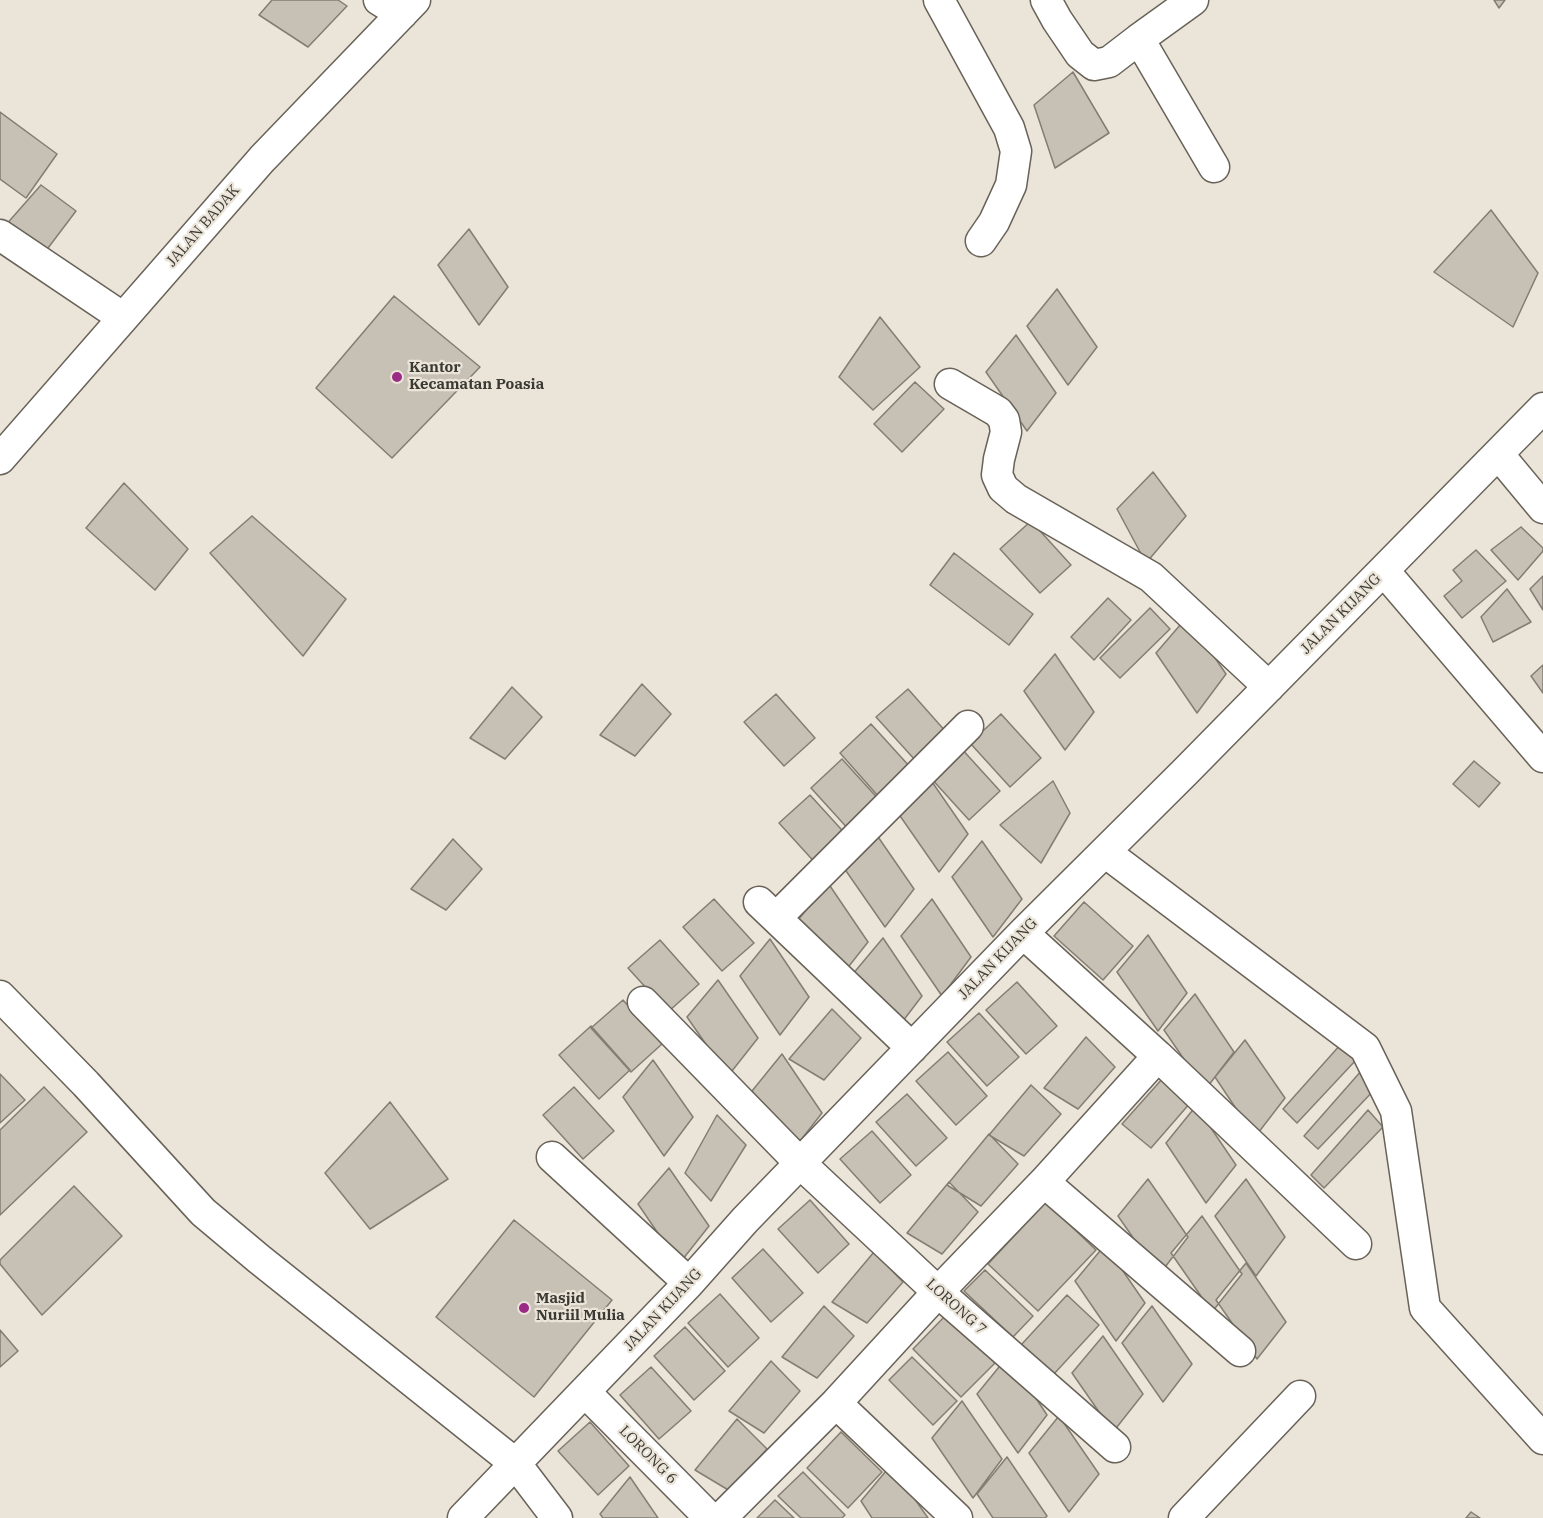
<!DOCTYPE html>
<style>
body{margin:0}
canvas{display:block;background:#ebe4d8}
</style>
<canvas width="1543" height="1518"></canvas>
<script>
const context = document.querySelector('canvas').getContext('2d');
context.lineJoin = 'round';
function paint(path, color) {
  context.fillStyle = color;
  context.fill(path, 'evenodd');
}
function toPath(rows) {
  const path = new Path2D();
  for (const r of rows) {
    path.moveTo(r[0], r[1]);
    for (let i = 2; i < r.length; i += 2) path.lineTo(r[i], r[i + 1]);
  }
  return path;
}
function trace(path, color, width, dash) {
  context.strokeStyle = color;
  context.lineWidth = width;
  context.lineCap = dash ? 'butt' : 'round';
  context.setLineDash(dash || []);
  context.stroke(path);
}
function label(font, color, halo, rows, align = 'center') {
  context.font = font + ' "IBM Plex Serif",serif';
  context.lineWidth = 4.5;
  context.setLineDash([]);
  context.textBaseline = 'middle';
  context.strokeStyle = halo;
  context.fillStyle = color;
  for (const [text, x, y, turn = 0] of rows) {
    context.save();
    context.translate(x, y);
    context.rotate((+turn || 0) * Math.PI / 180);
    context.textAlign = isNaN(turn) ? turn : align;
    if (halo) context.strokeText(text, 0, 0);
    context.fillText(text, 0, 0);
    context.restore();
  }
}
const building = toPath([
 [272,0,338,0,347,6,308,47,259,15,272,0],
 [1494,0,1505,0,1499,8,1494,0],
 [1073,72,1109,133,1055,168,1034,105,1073,72],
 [0,112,57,154,26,198,0,179,0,112],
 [41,185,76,211,45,252,4,227,41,185],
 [1491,210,1538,273,1513,327,1434,272,1491,210],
 [469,229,508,287,479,325,438,265,469,229],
 [1057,289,1097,347,1068,385,1027,326,1057,289],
 [394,296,480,367,392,458,316,388,394,296],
 [880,317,920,367,873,410,839,377,880,317],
 [1016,335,1056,393,1027,431,986,372,1016,335],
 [915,382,944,409,902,452,874,424,915,382],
 [1153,472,1186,516,1146,563,1117,509,1153,472],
 [124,483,188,549,155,590,86,528,124,483],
 [252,516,346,599,303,656,210,553,252,516],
 [1031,521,1071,565,1040,593,1000,549,1031,521],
 [1521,527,1543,548,1543,551,1518,580,1491,550,1521,527],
 [1476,550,1506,581,1462,618,1444,596,1462,581,1453,570,1476,550],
 [954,553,1033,614,1009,645,930,585,954,553],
 [1543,576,1543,610,1530,589,1543,576],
 [1507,589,1531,622,1493,642,1481,617,1507,589],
 [1108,598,1131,620,1094,660,1071,637,1108,598],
 [1150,608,1170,629,1120,678,1100,658,1150,608],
 [1187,617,1226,674,1197,713,1156,653,1187,617],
 [1055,654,1094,712,1065,750,1024,691,1055,654],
 [1543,665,1543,693,1531,676,1543,665],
 [642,684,671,714,635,756,600,735,642,684],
 [512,687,542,717,505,759,470,738,512,687],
 [908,689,947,733,916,761,876,717,908,689],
 [776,694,815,738,784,766,744,722,776,694],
 [1001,714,1041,758,1010,787,970,743,1001,714],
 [871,724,911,768,879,797,840,753,871,724],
 [960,747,1000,791,969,820,929,776,960,747],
 [842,759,882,803,851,832,811,788,842,759],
 [1474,761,1500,783,1479,807,1453,784,1474,761],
 [928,776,968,834,939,872,898,813,928,776],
 [1053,781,1070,813,1041,863,1000,825,1053,781],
 [810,795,850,839,819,867,779,823,810,795],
 [874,831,914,889,885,927,844,868,874,831],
 [453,839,482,869,446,910,411,889,453,839],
 [982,841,1022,899,993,937,952,877,982,841],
 [828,883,868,942,838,980,798,920,828,883],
 [714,899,754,943,722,971,683,927,714,899],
 [932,899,971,957,942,996,901,936,932,899],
 [1084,902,1133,946,1103,980,1054,936,1084,902],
 [1148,935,1187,993,1158,1031,1117,972,1148,935],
 [883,938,922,996,893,1034,852,975,883,938],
 [770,939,809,997,780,1035,740,976,770,939],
 [660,940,699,984,668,1012,628,968,660,940],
 [718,980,758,1038,728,1076,687,1017,718,980],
 [1017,982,1057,1026,1026,1054,986,1010,1017,982],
 [1195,994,1234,1052,1205,1090,1164,1030,1195,994],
 [623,1000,662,1044,631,1072,591,1028,623,1000],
 [832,1009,861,1038,824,1080,789,1059,832,1009],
 [979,1013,1019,1057,987,1086,947,1042,979,1013],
 [591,1026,630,1070,599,1099,559,1055,591,1026],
 [1086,1037,1115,1067,1078,1109,1044,1088,1086,1037],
 [1245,1040,1285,1098,1255,1137,1215,1077,1245,1040],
 [1341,1044,1356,1060,1297,1123,1283,1109,1341,1044],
 [948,1052,987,1096,956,1125,916,1081,948,1052],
 [782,1054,822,1113,793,1150,752,1091,782,1054],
 [653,1060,693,1117,664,1156,623,1097,653,1060],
 [1362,1070,1377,1087,1318,1149,1304,1136,1362,1070],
 [0,1074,25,1100,0,1123,0,1074],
 [1163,1078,1191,1102,1151,1148,1122,1124,1163,1078],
 [1031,1085,1061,1114,1024,1156,989,1135,1031,1085],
 [44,1087,87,1132,0,1215,0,1130,44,1087],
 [574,1087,614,1131,583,1159,543,1115,574,1087],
 [907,1094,947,1138,916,1166,876,1122,907,1094],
 [390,1102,448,1179,370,1229,325,1173,390,1102],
 [1196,1106,1236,1165,1206,1203,1166,1143,1196,1106],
 [1368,1110,1383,1127,1324,1188,1311,1175,1368,1110],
 [717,1115,746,1145,711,1201,685,1173,717,1115],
 [872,1131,911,1175,880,1203,840,1159,872,1131],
 [989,1134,1018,1164,981,1206,947,1185,989,1134],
 [669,1168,709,1226,679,1264,638,1204,669,1168],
 [1148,1179,1188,1237,1159,1275,1118,1216,1148,1179],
 [1246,1179,1285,1237,1256,1276,1215,1216,1246,1179],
 [949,1182,978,1212,942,1254,907,1233,949,1182],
 [74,1186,122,1236,42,1315,0,1264,0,1260,74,1186],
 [810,1200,849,1244,818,1273,778,1229,810,1200],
 [1046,1202,1096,1250,1038,1311,988,1264,1046,1202],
 [1202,1216,1242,1274,1212,1312,1171,1253,1202,1216],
 [514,1220,612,1300,534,1397,436,1317,514,1220],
 [1105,1245,1145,1303,1116,1341,1075,1281,1105,1245],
 [763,1249,803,1293,771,1322,732,1278,763,1249],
 [874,1252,903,1282,867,1323,832,1302,874,1252],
 [1246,1263,1286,1322,1257,1359,1216,1300,1246,1263],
 [985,1270,1033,1316,1013,1337,964,1291,985,1270],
 [720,1294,759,1338,728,1367,688,1323,720,1294],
 [1067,1295,1099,1325,1053,1375,1021,1345,1067,1295],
 [824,1306,854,1336,817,1378,782,1357,824,1306],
 [1152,1306,1192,1364,1163,1402,1122,1343,1152,1306],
 [947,1314,995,1363,961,1397,913,1349,947,1314],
 [685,1327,725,1371,694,1400,654,1356,685,1327],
 [0,1330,18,1351,0,1367,0,1330],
 [1103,1336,1143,1394,1113,1432,1072,1373,1103,1336],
 [1008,1356,1047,1415,1018,1453,977,1394,1008,1356],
 [912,1357,957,1401,933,1425,889,1380,912,1357],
 [771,1361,800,1391,764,1433,729,1411,771,1361],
 [651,1367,691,1411,659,1439,620,1395,651,1367],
 [962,1401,1002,1459,973,1498,932,1438,962,1401],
 [1059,1416,1099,1474,1069,1512,1029,1453,1059,1416],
 [737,1419,767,1449,730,1491,695,1470,737,1419],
 [590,1422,629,1466,598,1495,558,1451,590,1422],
 [841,1432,882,1472,848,1508,807,1468,841,1432],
 [1007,1457,1047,1516,1045,1518,993,1518,977,1494,1007,1457],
 [891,1465,928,1518,872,1518,861,1501,891,1465],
 [803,1472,845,1515,842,1518,801,1518,778,1496,803,1472],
 [630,1477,658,1518,603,1518,600,1514,630,1477],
 [775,1500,794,1518,757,1518,775,1500],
 [1471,1512,1480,1518,1466,1518,1471,1512]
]);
const street = toPath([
 [379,0,402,14],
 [939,0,1009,128,1016,151,1011,185,994,222,981,241],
 [1046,0,1057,20,1080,54,1094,65,1109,62,1139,39],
 [1193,0,1139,39,1214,167],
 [0,235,122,317],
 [950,384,998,412,1004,420,1006,432,999,459,997,475,1003,488,1016,499,1151,577,1269,687],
 [1499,455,1543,508],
 [0,459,262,159,415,0],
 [1384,571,1543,757],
 [1105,852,1365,1048,1396,1111,1425,1308,1543,1439],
 [759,902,912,1048],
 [776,918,968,726],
 [0,996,86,1084,203,1212,259,1259,516,1464,557,1518],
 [643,1002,800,1163,938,1292,1115,1447],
 [1158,1056,1356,1244],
 [552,1157,689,1283],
 [1044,1182,1240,1351],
 [585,1392,710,1518],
 [836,1403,957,1518],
 [463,1518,689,1283,745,1220,1023,933,1185,772,1543,408],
 [721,1518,836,1403,938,1292,1044,1182,1158,1056,1023,933],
 [1184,1518,1300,1396]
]);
const markers = [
 [397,377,6,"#9b2a87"],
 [524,1308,6,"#9b2a87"]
];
const streetNames = [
 ["JALAN BADAK",203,226,-49],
 ["JALAN KIJANG",1341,614,-45],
 ["JALAN KIJANG",998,959,-46],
 ["LORONG 7",956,1307,42],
 ["JALAN KIJANG",663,1310,-47],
 ["LORONG 6",648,1455,45]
];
const poiNames = [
 ["Kantor",409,368],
 ["Kecamatan Poasia",409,385],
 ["Masjid",536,1299],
 ["Nuriil Mulia",536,1316]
];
paint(building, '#c7c0b5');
trace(building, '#837d73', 1.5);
trace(street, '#686258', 33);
trace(street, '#fff', 30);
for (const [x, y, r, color] of markers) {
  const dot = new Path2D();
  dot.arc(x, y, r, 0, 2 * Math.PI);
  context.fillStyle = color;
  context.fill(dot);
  trace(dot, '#ebe4d8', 2);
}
label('15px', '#3b3934', '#ebe4d8', streetNames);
label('bold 15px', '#3b3934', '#ebe4d8', poiNames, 'left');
</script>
